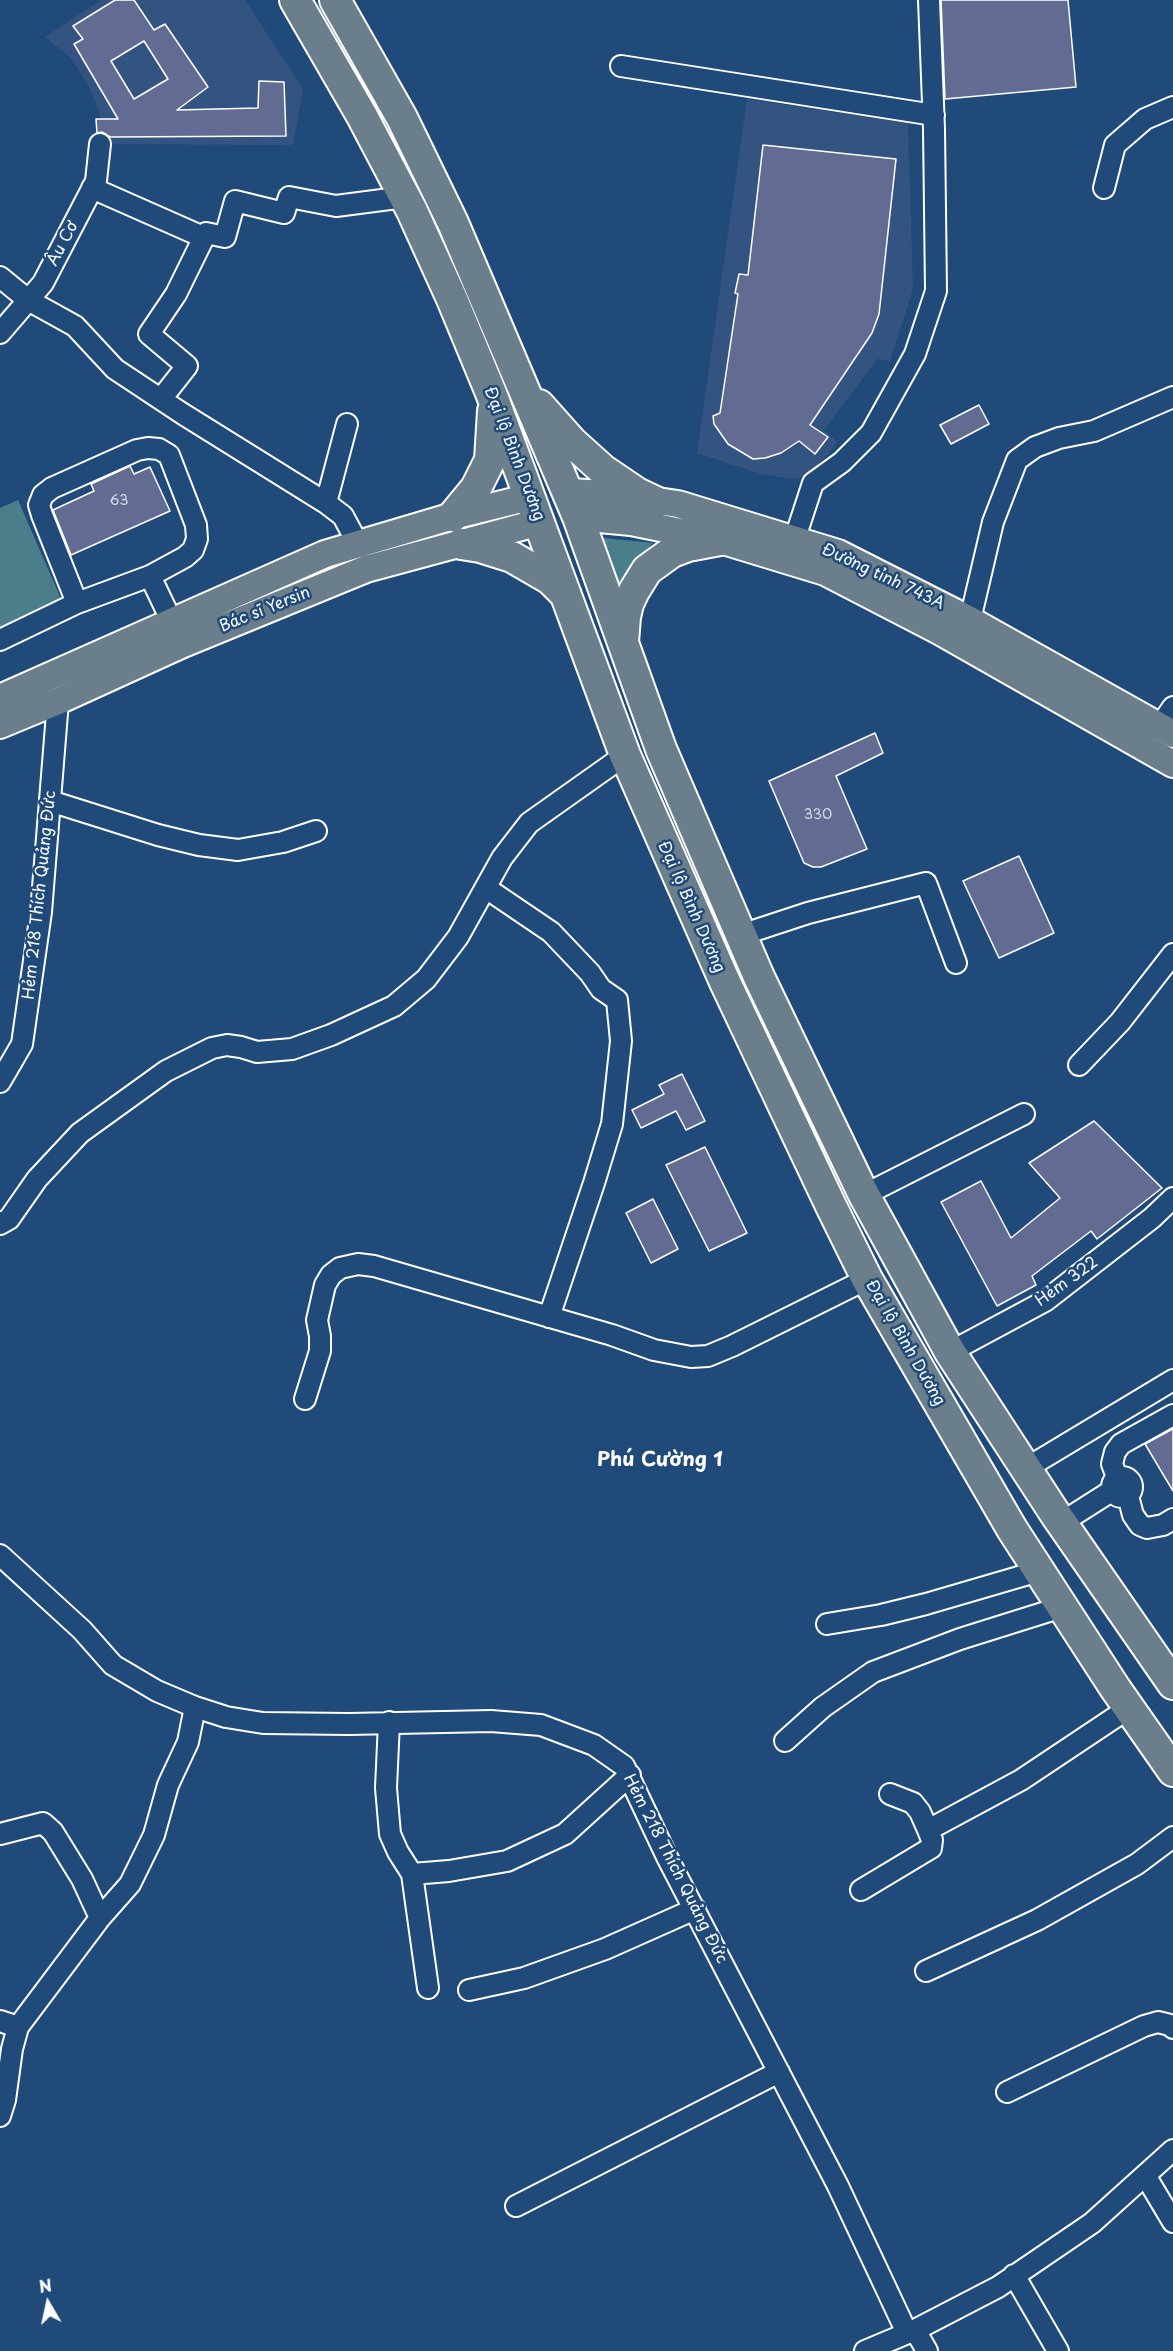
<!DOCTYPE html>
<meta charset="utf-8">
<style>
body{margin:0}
#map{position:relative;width:1173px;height:2351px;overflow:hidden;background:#1f4a7a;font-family:"Playpen Sans",sans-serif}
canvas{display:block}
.north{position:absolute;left:18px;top:2273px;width:60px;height:60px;-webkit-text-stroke:4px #1f4a7a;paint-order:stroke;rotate:351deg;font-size:16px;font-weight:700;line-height:24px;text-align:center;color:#fff}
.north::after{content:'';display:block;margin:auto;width:21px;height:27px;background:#fff;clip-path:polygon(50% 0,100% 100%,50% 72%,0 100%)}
</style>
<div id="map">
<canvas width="1173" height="2351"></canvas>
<div class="north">N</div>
</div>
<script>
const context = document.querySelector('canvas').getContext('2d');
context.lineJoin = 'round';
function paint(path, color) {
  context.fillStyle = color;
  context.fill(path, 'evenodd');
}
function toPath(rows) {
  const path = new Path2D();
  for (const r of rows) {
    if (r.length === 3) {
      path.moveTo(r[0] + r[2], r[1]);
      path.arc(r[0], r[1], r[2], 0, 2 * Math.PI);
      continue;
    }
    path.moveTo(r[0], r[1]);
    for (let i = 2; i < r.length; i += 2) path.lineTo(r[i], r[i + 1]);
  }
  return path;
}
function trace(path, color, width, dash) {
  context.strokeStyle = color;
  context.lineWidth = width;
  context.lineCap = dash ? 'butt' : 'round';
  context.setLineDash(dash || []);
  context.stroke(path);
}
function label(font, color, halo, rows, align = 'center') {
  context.font = font + ' "Playpen Sans",sans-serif';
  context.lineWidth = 5;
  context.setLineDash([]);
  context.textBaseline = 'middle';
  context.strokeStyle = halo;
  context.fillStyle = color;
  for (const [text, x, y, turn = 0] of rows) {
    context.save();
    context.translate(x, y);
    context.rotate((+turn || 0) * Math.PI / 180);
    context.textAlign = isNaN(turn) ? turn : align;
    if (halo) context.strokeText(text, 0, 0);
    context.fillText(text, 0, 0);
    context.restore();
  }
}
const built = toPath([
 [101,0,245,0,303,89,293,145,106,144,99,111,89,86,71,58,45,37],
 [747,99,908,123,913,289,890,361,877,359,824,430,837,442,829,453,806,476,796,479,761,474,697,453]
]);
const green = toPath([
 [18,500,62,601,0,628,0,508],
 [595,537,653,543,616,588]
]);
const building = toPath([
 [115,0,134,0,154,30,165,24,208,87,177,110,258,108,259,81,284,82,286,136,110,137,102,132,97,133,96,119,118,119,74,44,83,39,73,26,115,0],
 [144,41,168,79,134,99,111,61,144,41],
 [941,0,1068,0,1076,87,945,99,941,0],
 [763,145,896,159,879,314,872,333,810,425,828,437,815,454,799,441,781,453,765,458,753,459,728,444,714,424,713,416,720,413,738,294,735,293,739,274,748,275,763,145],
 [979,405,989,424,951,444,940,425,979,405],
 [130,466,134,474,150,467,170,511,71,555,53,510,94,491,91,484,130,466],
 [875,733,883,753,836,776,867,849,821,867,813,867,804,863,769,781,875,733],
 [1019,856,1054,933,999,958,963,881,1019,856],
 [682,1074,705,1121,686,1130,676,1111,641,1128,632,1110,664,1094,659,1085,682,1074],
 [1094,1121,1162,1188,1097,1239,1091,1231,1032,1276,1036,1285,997,1306,941,1202,981,1181,1011,1238,1060,1198,1029,1163,1094,1121],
 [705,1147,747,1233,709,1251,666,1165,705,1147],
 [653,1199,678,1249,651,1263,626,1213,653,1199],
 [1173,1429,1173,1491,1145,1444,1173,1429]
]);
const minor = toPath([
 [621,66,934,115],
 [92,188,203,237],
 [1104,188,1115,145,1145,119,1173,107],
 [0,277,28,300,75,326,115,369,183,414,326,503,343,516,358,544],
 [0,333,43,283,96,181,100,144],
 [161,399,187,366,149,334,176,294,206,233,225,237,235,201,284,213,289,197,336,206,405,197],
 [326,503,347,424],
 [795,538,813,483,842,462,871,433,915,354,936,291,934,129,929,0],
 [77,603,150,576],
 [970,620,993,522,1017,460,1035,447,1059,438,1094,431,1173,397],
 [0,640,77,603,42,515,39,505,43,495,52,488,137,450,148,448,159,449,169,455,196,525,197,539,193,550,185,557,150,576,172,622],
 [1160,726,1173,707],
 [50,801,158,835,199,845,238,850,283,842,316,831],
 [486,888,551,932,590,973,601,989,617,1000,621,1041,612,1124,594,1183,549,1317],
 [741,935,808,913,926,883,956,963],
 [1079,1065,1120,1022,1173,954],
 [0,1082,22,1044,41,912,58,701],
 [864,1195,1024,1114],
 [0,1224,9,1219,37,1179,80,1133,166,1071,212,1048,227,1045,241,1047,257,1052,292,1049,331,1035,394,1006,426,979,458,937,502,858,529,823,625,755],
 [950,1352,1045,1301,1152,1218,1173,1198],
 [305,1399,320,1351,320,1336,317,1320,325,1285,331,1275,340,1268,358,1264,374,1266,612,1335,654,1350,691,1357,708,1356,732,1346,867,1279],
 [1025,1469,1173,1380],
 [1122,1487,10],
 [1117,1477,1112,1464,1115,1452,1121,1444,1173,1415],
 [1128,1496,1133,1515,1140,1525,1147,1528,1163,1525,1173,1519],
 [1061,1523,1113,1490],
 [0,1555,82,1630,113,1665,157,1691,195,1707,226,1717,263,1723,349,1724,491,1721,541,1725,594,1745,624,1766,668,1859,838,2186,907,2333],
 [827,1624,881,1615,926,1604,1039,1571],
 [389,1722,386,1788,390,1834,398,1852,412,1874,449,1871,507,1861,565,1834,630,1775],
 [785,1741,823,1707,873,1672,960,1639,1062,1607],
 [890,1794,913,1803,920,1812,928,1830,1021,1780,1129,1708],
 [0,1834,43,1823,53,1832,82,1879,100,1918],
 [412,1874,428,1988],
 [861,1890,931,1848,932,1840,928,1830],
 [926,1971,1037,1920,1137,1864,1173,1837],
 [469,1990,524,1978,605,1949,695,1909],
 [0,2021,18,2027],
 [1007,2092,1144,2026,1158,2022,1170,2025,1173,2028],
 [0,2116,5,2100,12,2049,18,2027,100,1918,130,1884,154,1835,168,1785,188,1742,195,1707],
 [1145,2175,1173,2222],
 [516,2206,779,2072],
 [1014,2275,1058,2351],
 [915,2330,927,2351],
 [865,2351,915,2330,998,2287,1092,2223,1173,2150]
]);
const major = toPath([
 [568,492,610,494,678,504,838,553,970,620,1173,734],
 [578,517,631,522,720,540,825,572,939,631,1173,764],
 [0,698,325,554,453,516,530,497],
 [0,725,58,701,183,644,366,569,540,522]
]);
const highway = toPath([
 [295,0,362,116,412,211,452,299,491,393,625,755,724,980,831,1206,867,1279,1012,1529,1115,1688,1173,1771],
 [335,0,402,118,453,223,578,517,661,749,759,977,864,1195,950,1352,1056,1515,1173,1684],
 [539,405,572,442,603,470,637,493,656,502],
 [453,516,476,488,490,460,493,411],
 [461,544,480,547,512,557,550,579,566,595],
 [623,642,625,617,628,604,634,591,647,570,672,552,688,546,720,540]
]);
const numberNames = [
 ["63",119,501],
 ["330",818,815]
];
const streetNames = [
 ["Âu Cơ",63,244,-62],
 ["Đại lộ Bình Dương",514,454,69],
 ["Đường tỉnh 743A",883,577,25],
 ["Bác sĩ Yersin",265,610,-22],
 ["Hẻm 218 Thích Quảng Đức",40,895,-84],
 ["Đại lộ Bình Dương",691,907,66],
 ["Hẻm 322",1067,1282,-36],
 ["Đại lộ Bình Dương",905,1343,60],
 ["Hẻm 218 Thích Quảng Đức",675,1869,63]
];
const quarterNames = [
 ["Phú Cường 1",660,1460]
];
paint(built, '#335481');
paint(green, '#4a7e8b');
paint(building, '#626b92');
trace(building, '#fff', 1.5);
trace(minor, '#fff', 24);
trace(major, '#fff', 30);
trace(highway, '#fff', 34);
trace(minor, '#1f4a7a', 20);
trace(major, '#6b7e8b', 26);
trace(highway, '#6b7e8b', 30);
label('14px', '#d8dae4', null, numberNames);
label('16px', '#fff', '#1f4a7a', streetNames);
label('bold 20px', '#fff', '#1f4a7a', quarterNames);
</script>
